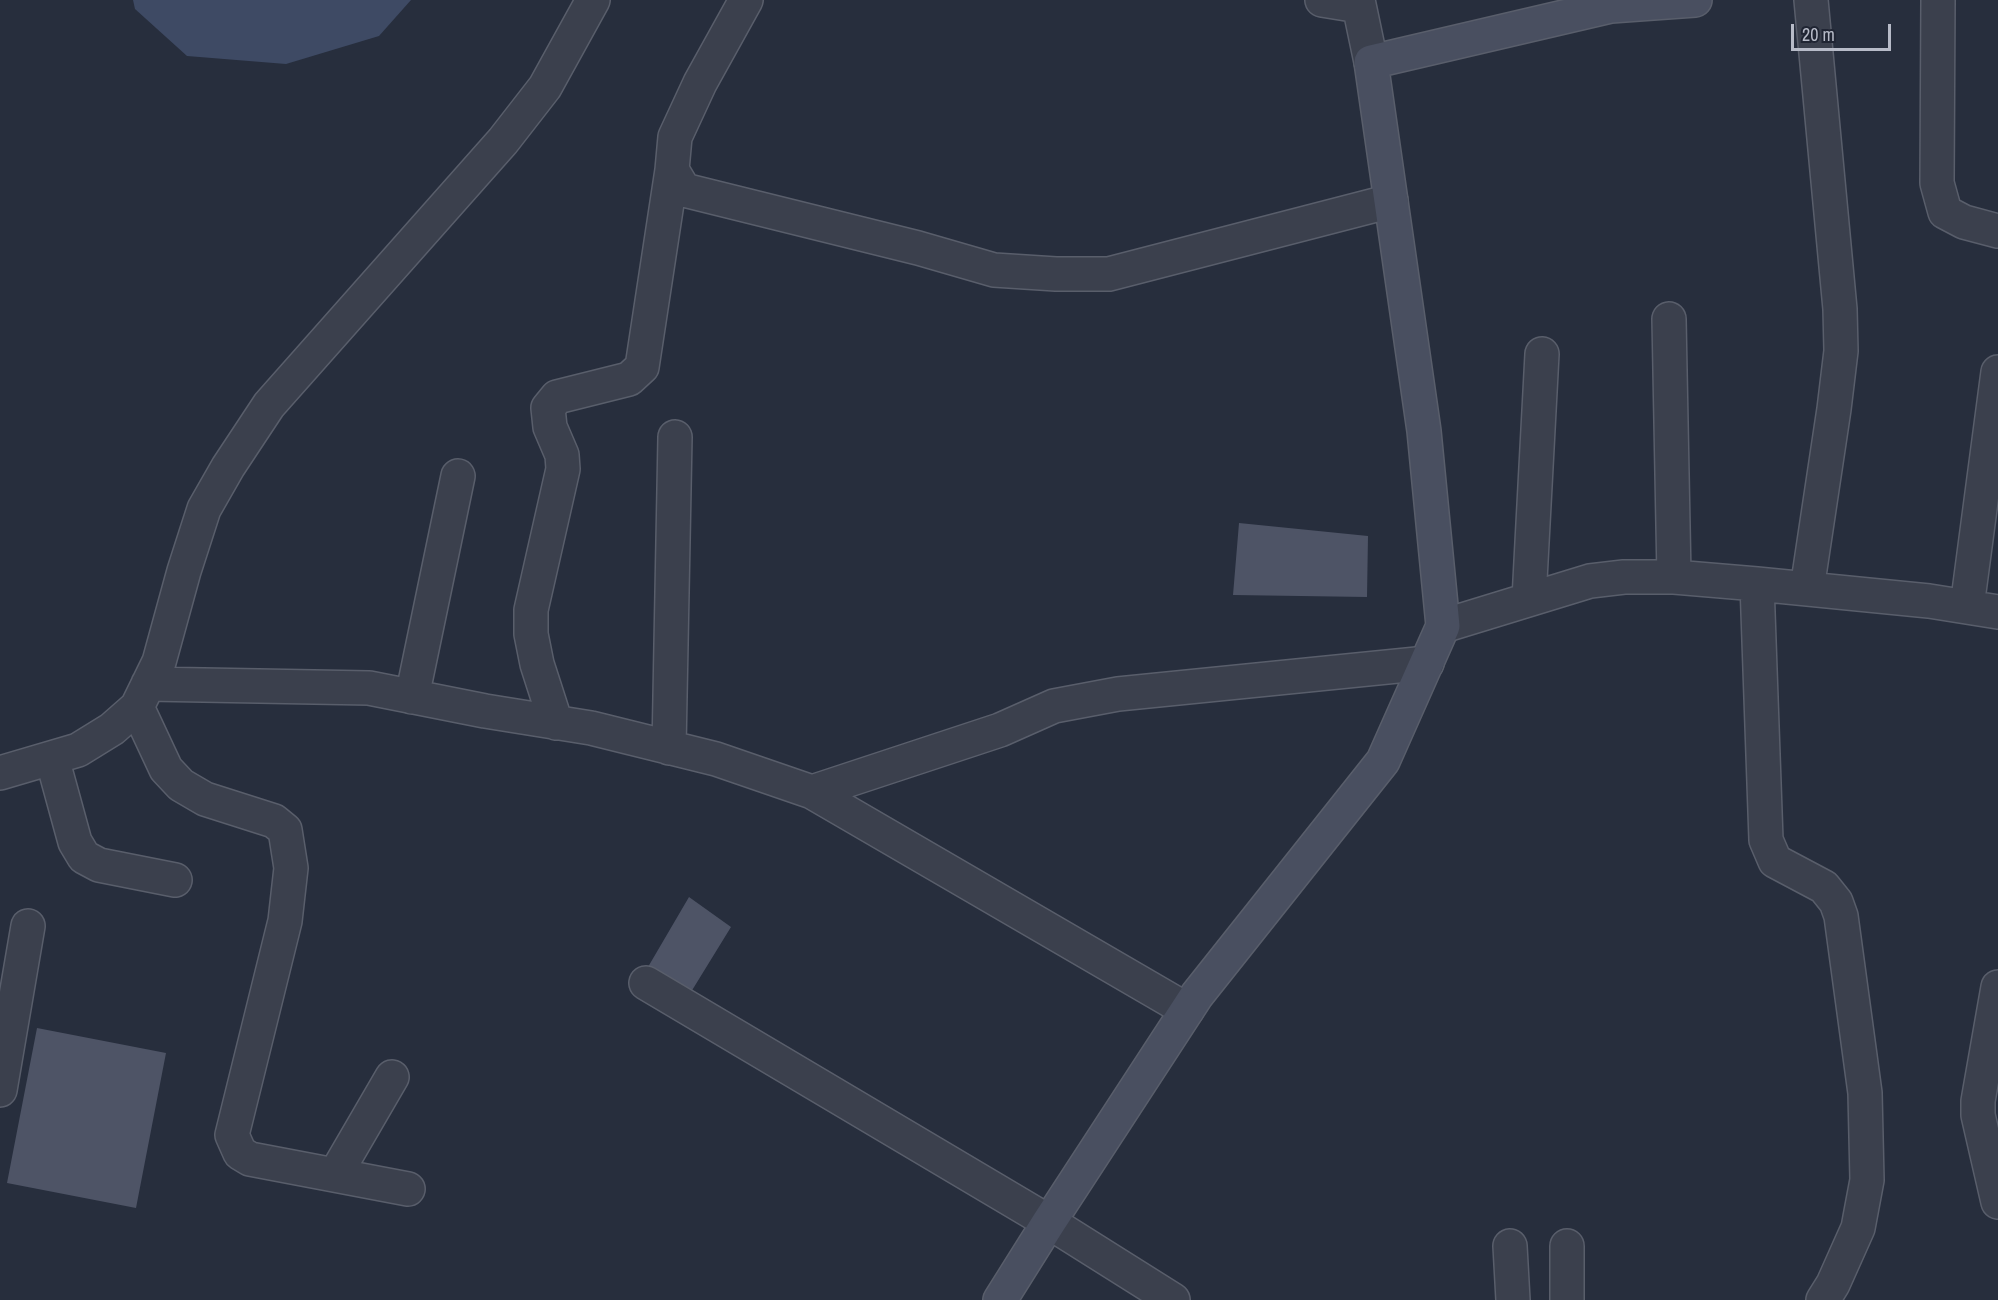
<!DOCTYPE html>
<style>
body{margin:0}
#map{position:relative;width:1998px;height:1300px;overflow:hidden;background:#272e3d;font-family:"Archivo Narrow",sans-serif}
canvas{display:block}
.scale{position:absolute;left:1791px;top:24px;width:100px;height:27px;box-sizing:border-box;border:3px solid #b7bbc8;border-top:0;padding-left:8px;font-size:18px;line-height:21px;white-space:nowrap;color:#b7bbc8;-webkit-text-stroke:4px #202533;paint-order:stroke}
</style>
<div id="map">
<canvas width="1998" height="1300"></canvas>
<div class="scale">20 m</div>
</div>
<script>
const context = document.querySelector('canvas').getContext('2d');
context.lineJoin = 'round';
function paint(path, color) {
  context.fillStyle = color;
  context.fill(path, 'evenodd');
}
function toPath(rows) {
  const path = new Path2D();
  for (const r of rows) {
    path.moveTo(r[0], r[1]);
    for (let i = 2; i < r.length; i += 2) path.lineTo(r[i], r[i + 1]);
  }
  return path;
}
function trace(path, color, width, dash) {
  context.strokeStyle = color;
  context.lineWidth = width;
  context.lineCap = dash ? 'butt' : 'round';
  context.setLineDash(dash || []);
  context.stroke(path);
}
const water = toPath([
 [133,0,411,0,379,36,286,64,187,56,135,9]
]);
const building = toPath([
 [1239,523,1368,536,1367,597,1233,595],
 [689,897,731,927,691,992,648,967],
 [37,1028,166,1053,136,1208,7,1183]
]);
const street = toPath([
 [746,0,700,83,675,137,672,170,684,190,918,248,994,270,1056,274,1109,274,1391,201],
 [1322,0,1359,6],
 [1358,0,1371,62],
 [1938,0,1937,183,1945,212,1964,222,1998,231],
 [1669,319,1674,577],
 [1757,584,1766,840,1775,861,1824,887,1836,902,1841,916,1865,1093,1867,1180,1858,1228,1833,1284,1823,1300],
 [1807,589,1834,409,1841,351,1840,309,1811,0],
 [1529,599,1542,354],
 [1967,607,1998,372],
 [1443,626,1590,581,1624,577,1674,577,1757,584,1929,601,1998,612],
 [148,684,369,688,485,711,591,728,716,759,812,792,1187,1010],
 [412,697,458,476],
 [137,707,166,769,181,785,205,799,274,821,285,830,291,868,285,921,232,1135,240,1153,250,1159,408,1189],
 [556,723,537,664,531,634,531,610,563,469,562,455,550,427,548,408,557,397,629,379,642,367,672,170],
 [669,748,675,437],
 [52,758,75,842,84,857,99,865,175,880],
 [0,773,78,750,112,729,137,707,159,662,184,571,204,509,228,467,269,405,503,141,545,87,593,0],
 [812,792,1000,730,1054,706,1118,694,1427,663],
 [646,983,1049,1222,1173,1300],
 [1998,987,1978,1101,1978,1115,1998,1202],
 [0,1090,28,926],
 [335,1175,392,1077],
 [1510,1246,1513,1300],
 [1567,1300,1567,1246]
]);
const secondary = toPath([
 [1000,1300,1049,1222,1197,995,1383,761,1443,626,1424,431,1371,62,1611,6,1695,0]
]);
paint(water, '#3e4a64');
paint(building, '#4e5466');
trace(street, '#595e6b', 36);
trace(secondary, '#595e6b', 36);
trace(street, '#3b404d', 33);
trace(secondary, '#494f60', 33);
</script>
